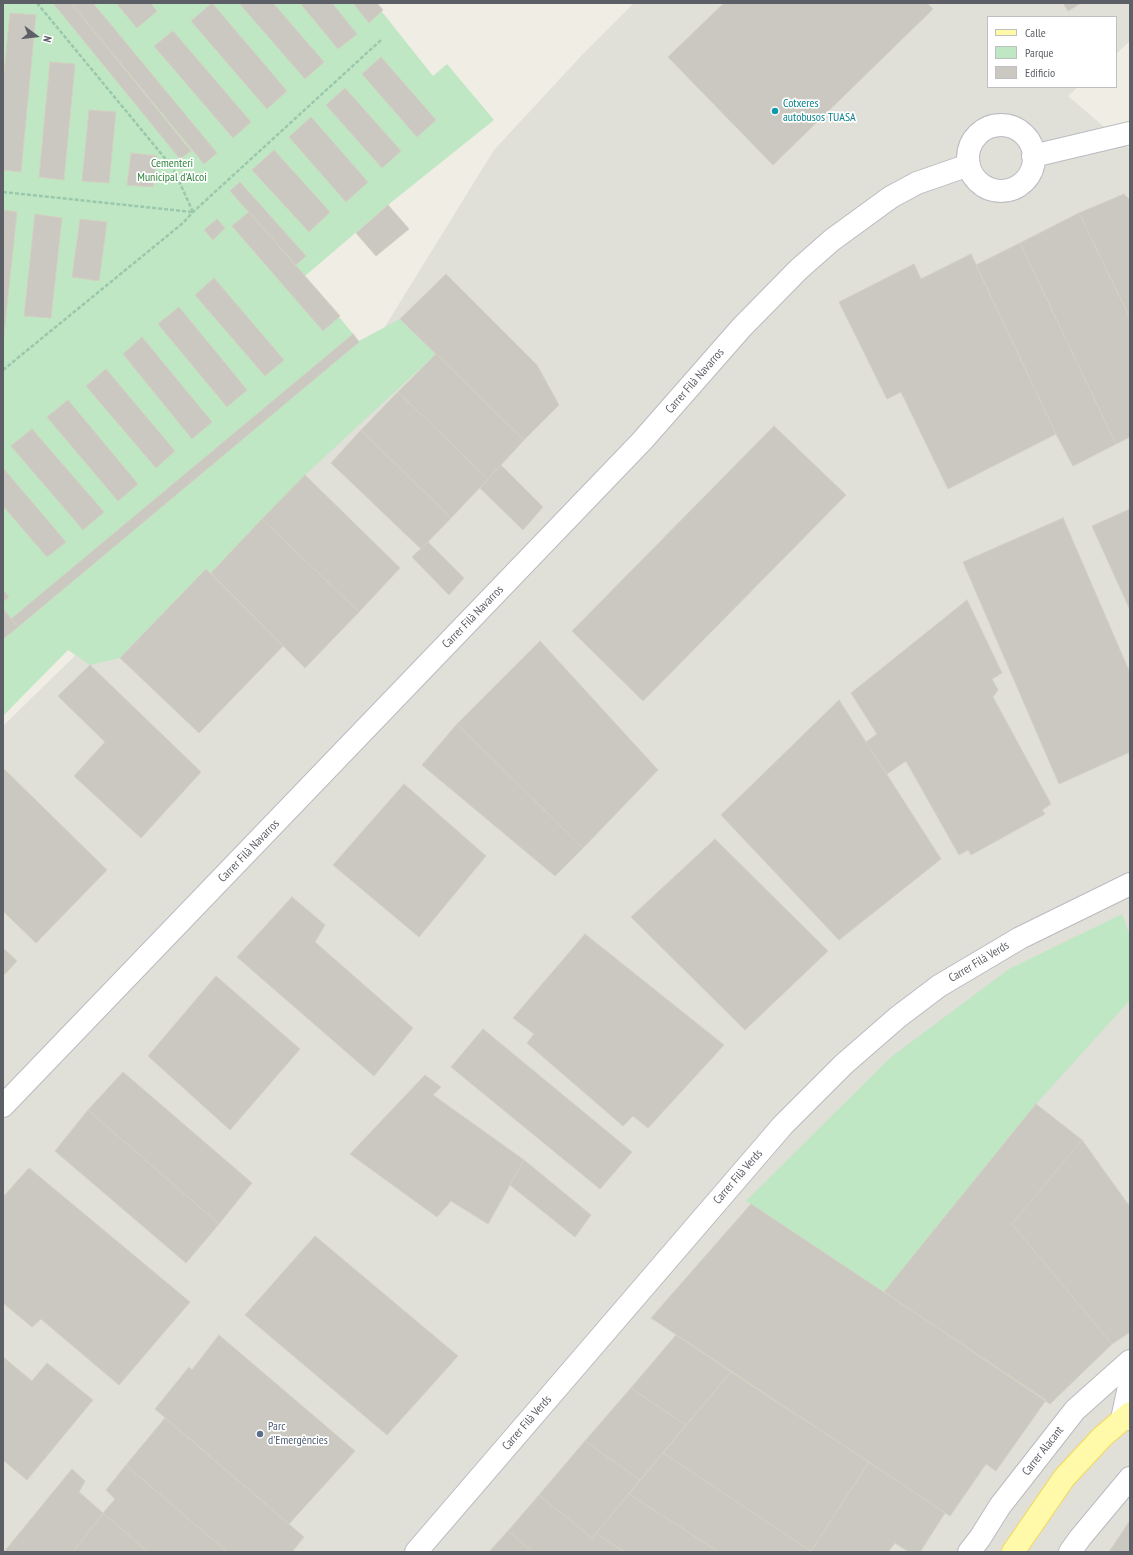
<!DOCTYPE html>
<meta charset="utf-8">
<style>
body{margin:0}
#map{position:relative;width:1133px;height:1555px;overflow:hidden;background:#efede4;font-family:"PT Sans Narrow",sans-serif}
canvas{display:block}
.frame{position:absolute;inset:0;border:4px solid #5c5f65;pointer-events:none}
.legend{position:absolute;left:987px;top:16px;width:130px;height:72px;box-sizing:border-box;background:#fff;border:1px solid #bebfc1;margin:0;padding:5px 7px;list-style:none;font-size:12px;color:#5c5f65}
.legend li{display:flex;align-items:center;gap:8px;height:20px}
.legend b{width:20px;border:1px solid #bebfc1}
.north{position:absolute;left:16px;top:16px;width:40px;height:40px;-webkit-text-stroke:3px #fff;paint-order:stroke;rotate:105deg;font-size:11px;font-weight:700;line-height:16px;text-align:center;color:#5c5f65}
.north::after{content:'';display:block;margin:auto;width:14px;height:18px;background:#5c5f65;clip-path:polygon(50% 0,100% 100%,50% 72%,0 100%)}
</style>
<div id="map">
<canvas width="1133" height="1555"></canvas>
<div class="frame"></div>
<ul class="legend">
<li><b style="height:5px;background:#fffaa9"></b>Calle</li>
<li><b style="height:11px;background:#c0e7c4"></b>Parque</li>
<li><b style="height:11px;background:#cac8c0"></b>Edificio</li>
</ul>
<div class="north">N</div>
</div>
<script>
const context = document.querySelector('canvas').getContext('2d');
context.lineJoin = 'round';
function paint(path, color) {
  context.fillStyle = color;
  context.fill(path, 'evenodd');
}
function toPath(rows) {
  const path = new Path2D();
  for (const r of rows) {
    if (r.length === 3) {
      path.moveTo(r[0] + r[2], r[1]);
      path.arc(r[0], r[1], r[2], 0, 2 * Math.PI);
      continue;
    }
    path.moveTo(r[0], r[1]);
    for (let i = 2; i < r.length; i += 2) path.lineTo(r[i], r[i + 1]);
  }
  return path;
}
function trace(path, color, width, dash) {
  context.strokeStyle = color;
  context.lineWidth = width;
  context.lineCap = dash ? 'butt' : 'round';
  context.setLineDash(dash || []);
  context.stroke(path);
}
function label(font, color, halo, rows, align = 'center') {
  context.font = font + ' "PT Sans Narrow",sans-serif';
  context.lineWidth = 3.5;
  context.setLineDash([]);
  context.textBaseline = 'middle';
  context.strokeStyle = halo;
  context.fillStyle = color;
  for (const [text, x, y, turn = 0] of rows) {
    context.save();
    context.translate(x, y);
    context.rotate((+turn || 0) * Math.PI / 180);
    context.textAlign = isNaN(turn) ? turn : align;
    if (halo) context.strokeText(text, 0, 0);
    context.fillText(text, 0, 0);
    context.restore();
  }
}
const industrial = toPath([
 [634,3,1130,3,1130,41,1116,54,1116,17,988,17,988,87,1078,87,1068,96,1130,149,1130,1552,3,1552,3,726,344,393,494,150,582,55]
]);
const green = toPath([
 [3,3,375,3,433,76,447,64,494,120,388,205,305,276,359,341,400,319,436,354,305,475,211,573,206,570,120,658,90,665,68,650,3,716],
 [1122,914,1130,935,1130,1000,1036,1104,884,1292,746,1201,891,1057,1009,969]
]);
const building = toPath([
 [53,3,71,3,191,151,180,159,53,3],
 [71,3,93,3,217,153,204,164,71,3],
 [116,3,150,3,157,11,137,28,116,3],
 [212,3,287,91,267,109,191,21,212,3],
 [239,3,273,3,324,62,305,79,239,3],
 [300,3,332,3,357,34,338,49,300,3],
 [353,3,377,3,383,10,369,23,353,3],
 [724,3,927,3,933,9,773,165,668,57,724,3],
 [1063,3,1081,3,1068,11,1063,3],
 [10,13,36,15,21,172,3,170,3,83,10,13],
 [173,31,251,122,233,138,154,46,173,31],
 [381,57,436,120,417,137,362,74,381,57],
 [50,62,75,64,64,180,39,177,50,62],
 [345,88,401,151,382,168,326,105,345,88],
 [89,110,116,112,109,183,82,181,89,110],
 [311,117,368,182,346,202,289,137,311,117],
 [274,150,330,212,309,232,252,170,274,150],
 [131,153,157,156,153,187,127,185,131,153],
 [240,182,306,256,296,265,230,191,240,182],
 [1124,194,1130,200,1130,318,1079,213,1124,194],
 [388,205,409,229,376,256,356,233,388,205],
 [3,210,17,212,3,344,3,210],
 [249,212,340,316,323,331,232,226,249,212],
 [1079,213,1130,318,1130,437,1116,444,1020,243,1079,213],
 [35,214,62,218,51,318,24,316,35,214],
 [80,219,107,222,99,281,72,277,80,219],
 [217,219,225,228,213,240,204,230,217,219],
 [1020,243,1116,444,1073,466,1056,434,976,265,1020,243],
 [971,254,1056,434,948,489,901,392,887,399,839,302,914,264,921,279,971,254],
 [446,274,537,365,559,405,524,440,400,319,446,274],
 [214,278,284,360,265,376,195,295,214,278],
 [179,307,247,390,227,407,158,324,179,307],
 [353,334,359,342,18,627,11,619,353,334],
 [142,337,212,422,192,439,123,354,142,337],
 [436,354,524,440,488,479,398,392,436,354],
 [106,369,175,451,156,468,86,386,106,369],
 [398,392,488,479,451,518,361,430,398,392],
 [68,400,138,484,118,501,47,417,68,400],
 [774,426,846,495,643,701,572,631,774,426],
 [32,429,104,512,83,530,11,446,32,429],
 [361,430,451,518,421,549,331,463,361,430],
 [501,465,543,507,523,530,480,488,501,465],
 [3,468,66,542,47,557,3,506,3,468],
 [305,475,400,568,359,612,262,519,305,475],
 [1130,509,1130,610,1092,526,1130,509],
 [1063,518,1130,673,1130,752,1059,784,963,562,1063,518],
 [262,519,359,612,305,668,211,573,262,519],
 [428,542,464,578,449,595,412,557,428,542],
 [206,569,283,646,199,733,120,658,206,569],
 [3,590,9,597,3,602,3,590],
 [967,600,1002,673,992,679,998,690,993,697,1051,804,1042,810,1045,814,971,855,968,850,959,855,906,761,887,774,866,742,877,734,851,693,967,600],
 [3,609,18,627,3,639,3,609],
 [540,641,658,770,583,848,457,724,540,641],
 [90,665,201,772,141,838,74,776,105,742,58,696,90,665],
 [839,700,941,859,839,940,721,815,839,700],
 [457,724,583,848,555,876,422,765,457,724],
 [3,768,107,870,36,943,3,911,3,768],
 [404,784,486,856,419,937,333,865,404,784],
 [715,839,828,951,745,1030,631,917,715,839],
 [292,897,325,925,315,942,413,1028,374,1076,237,957,292,897],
 [585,934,724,1045,648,1128,633,1116,623,1126,527,1043,534,1034,513,1018,585,934],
 [3,948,17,961,3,976,3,948],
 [216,976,300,1049,230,1130,148,1056,216,976],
 [483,1029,632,1152,600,1189,451,1067,483,1029],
 [123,1072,252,1183,219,1224,88,1110,123,1072],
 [425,1075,441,1087,433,1095,524,1160,488,1224,451,1201,437,1217,350,1154,425,1075],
 [1036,1104,1082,1140,1012,1224,1112,1344,1050,1404,884,1292,1036,1104],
 [88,1110,219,1224,186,1263,55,1151,88,1110],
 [1082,1140,1130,1207,1130,1332,1112,1344,1012,1224,1082,1140],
 [524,1160,591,1215,575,1237,510,1185,524,1160],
 [29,1168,190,1302,119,1385,41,1319,32,1327,3,1303,3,1197,29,1168],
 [751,1204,1046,1400,996,1471,986,1464,950,1516,651,1318,751,1204],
 [315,1236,458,1356,387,1435,245,1315,315,1236],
 [219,1335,355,1451,289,1524,155,1409,189,1367,192,1370,219,1335],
 [676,1335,731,1372,686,1425,631,1388,676,1335],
 [3,1357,32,1381,47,1363,93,1400,27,1480,3,1460,3,1435,4,1433,3,1432,3,1357],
 [731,1372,869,1462,811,1551,663,1453,731,1372],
 [631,1388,686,1425,640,1480,585,1441,631,1388],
 [165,1418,304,1537,292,1552,227,1552,126,1465,165,1418],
 [585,1441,640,1480,592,1538,539,1495,585,1441],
 [663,1453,811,1551,813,1552,719,1552,629,1494,663,1453],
 [869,1462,945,1513,920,1552,909,1552,895,1543,888,1552,861,1552,859,1551,858,1552,813,1552,811,1551,869,1462],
 [126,1465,227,1552,148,1552,103,1513,115,1499,106,1490,126,1465],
 [72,1469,85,1481,79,1492,103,1513,73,1552,4,1552,72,1469],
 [629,1494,719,1552,625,1552,596,1533,629,1494],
 [539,1495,592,1538,596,1533,624,1552,533,1552,508,1531,539,1495],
 [103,1513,148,1552,73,1552,103,1513],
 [1130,1521,1130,1552,1109,1552,1129,1522,1130,1521],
 [508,1531,533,1552,489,1552,508,1531]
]);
const path = toPath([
 [37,3,173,168,193,212],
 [3,192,192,212],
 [3,370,183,223,193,212,381,40]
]);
const minor = toPath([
 [1001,158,33],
 [1033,156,1130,133],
 [3,1106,642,441,742,327,799,269,832,240,891,197,917,183,969,165],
 [1130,1382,1122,1419,1130,1419],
 [416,1552,783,1125,844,1064,898,1017,939,986,1020,938,1130,884],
 [969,1552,980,1538,1000,1506,1075,1410,1130,1361],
 [1070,1552,1080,1538,1130,1478]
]);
const major = toPath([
 [1013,1552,1064,1478,1102,1437,1130,1413]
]);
const markers = [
 [775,111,4,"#0f9aa8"],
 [260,1434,4,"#5c6f8a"]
];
const cultureNames = [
 ["Cotxeres",783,104],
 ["autobusos TUASA",783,118]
];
const parkNames = [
 ["Cementeri",172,164],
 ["Municipal d'Alcoi",172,178]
];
const streetNames = [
 ["Carrer Filà Navarros",695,381,-49],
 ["Carrer Filà Navarros",473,617,-46],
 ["Carrer Filà Navarros",249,851,-46],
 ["Carrer Filà Verds",979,962,-31],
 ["Carrer Filà Verds",738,1177,-49],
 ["Carrer Filà Verds",527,1423,-49],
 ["Carrer Alacant",1043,1451,-52]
];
const serviceNames = [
 ["Parc",268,1427],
 ["d'Emergències",268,1441]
];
paint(industrial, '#e0dfd8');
paint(green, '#c0e7c4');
paint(building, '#cac8c0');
trace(building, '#d4d0c2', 1);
trace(minor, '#b9bbc0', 24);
trace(major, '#f4d858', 24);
trace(path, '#99c8ac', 2.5, [4, 2]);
trace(minor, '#fff', 22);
trace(major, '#fffaa9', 22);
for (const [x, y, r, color] of markers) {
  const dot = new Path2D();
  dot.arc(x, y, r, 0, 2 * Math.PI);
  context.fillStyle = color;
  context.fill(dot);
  trace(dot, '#fff', 1.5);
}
label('12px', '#0d838f', '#fff', cultureNames, 'left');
label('12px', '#338540', '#fff', parkNames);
label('12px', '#5c5f65', '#fff', streetNames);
label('12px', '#4e5e75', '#fff', serviceNames, 'left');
</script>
